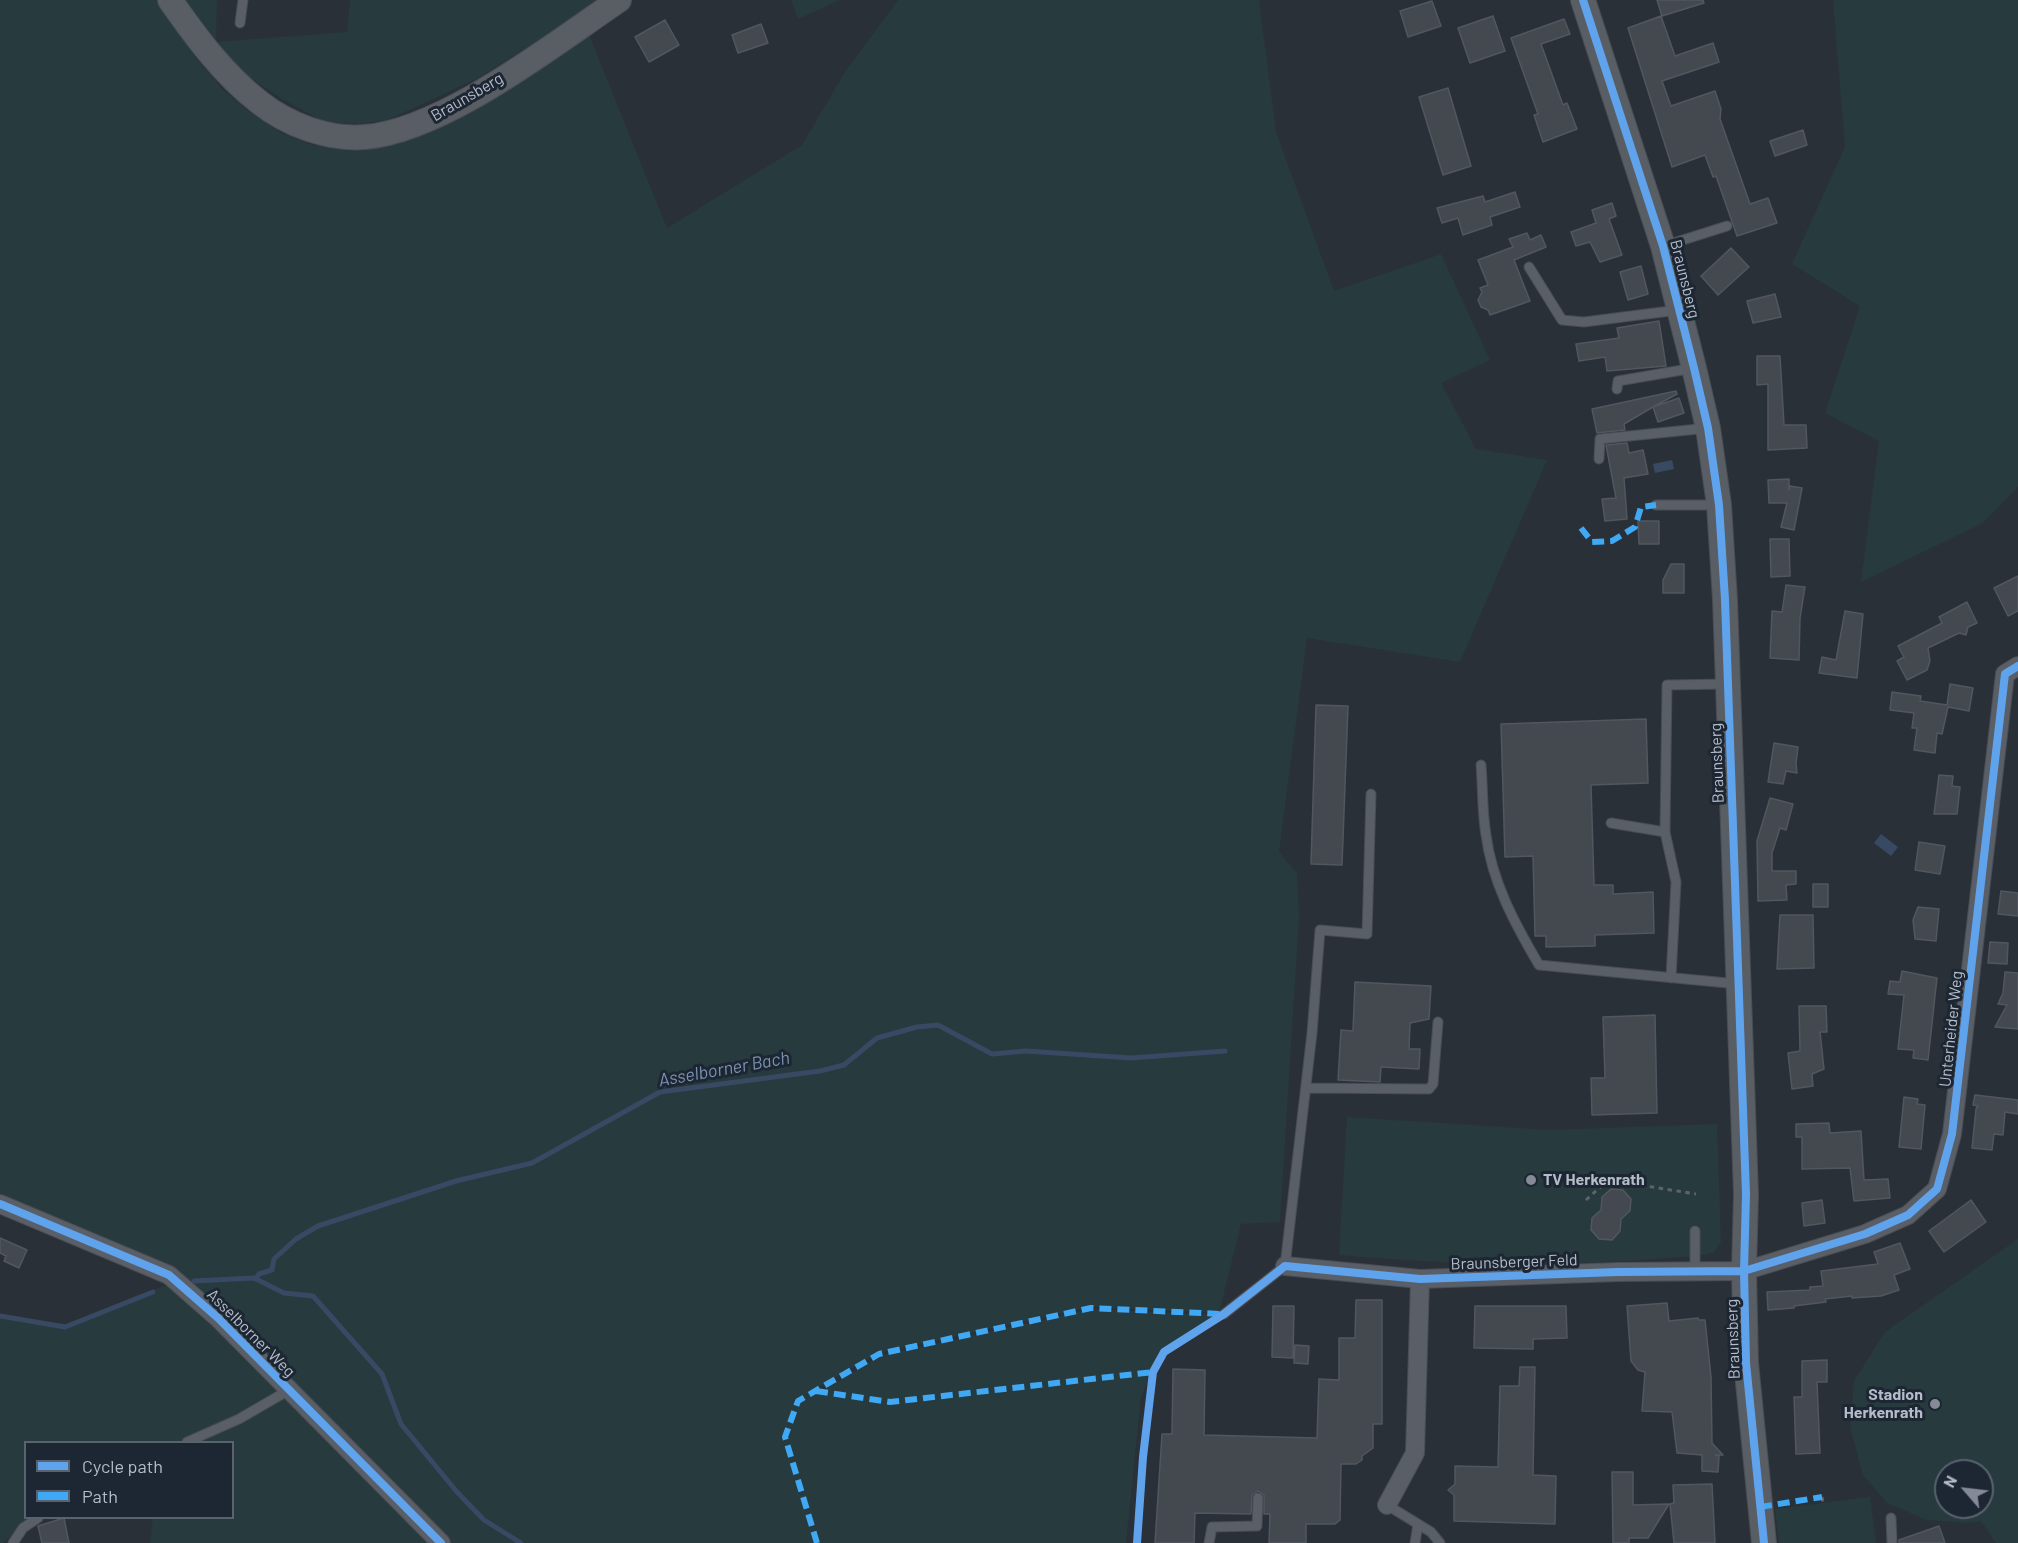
<!DOCTYPE html>
<html>
<head>
<meta charset="utf-8">
<style>
  body { margin:0 }
  #map { position:relative; width:2018px; height:1543px; overflow:hidden; background:#2a3038; font-family:Barlow,sans-serif }
  canvas { display:block }
  .legend { position:absolute; left:24px; top:1441px; width:210px; height:78px; box-sizing:border-box; background:#1d2633; border:2px solid #59626f; margin:0; padding:8px 10px; list-style:none; font-size:18px; color:#b4bcc9 }
  .legend li { display:flex; align-items:center; gap:12px; height:30px }
  .legend b { width:30px; border:2px solid #59626f }
  .north { position:absolute; left:1934px; top:1459px; width:60px; height:60px; box-sizing:border-box; background:#1d2633; border:2px solid #59626f; border-radius:50%; rotate:298deg; font-size:16px; font-weight:700; line-height:24px; text-align:center; color:#b4bcc9 }
  .north::after { content:''; display:block; margin:auto; width:21px; height:27px; background:#848b96; clip-path:polygon(50% 0,100% 100%,50% 72%,0 100%) }
</style>
</head>
<body>
<div id="map">
<canvas width="2018" height="1543"></canvas>
<ul class="legend">
<li><b style="height:8px;background:#60a3ed"></b>Cycle path</li>
<li><b style="height:8px;background:#3fa9f5"></b>Path</li>
</ul>
<div class="north">N</div>
</div>
<script>
const context = document.querySelector('canvas').getContext('2d');
context.lineJoin = 'round';
function fillPath(path, color) {
  context.fillStyle = color;
  context.fill(path, 'evenodd');
}
function trace(path, color, width, dash) {
  context.strokeStyle = color;
  context.lineWidth = width;
  context.lineCap = dash ? 'butt' : 'round';
  context.setLineDash(dash || []);
  context.stroke(path);
}
function drawText(font, color, halo, rows, align = 'center') {
  context.font = font + ' Barlow,sans-serif';
  context.lineWidth = 6;
  context.setLineDash([]);
  context.textBaseline = 'middle';
  context.strokeStyle = halo;
  context.fillStyle = color;
  for (const [text, x, y, turn = 0] of rows) {
    context.save();
    context.translate(x, y);
    context.rotate((+turn || 0) * Math.PI / 180);
    context.textAlign = isNaN(turn) ? turn : align;
    if (halo) context.strokeText(text, 0, 0);
    context.fillText(text, 0, 0);
    context.restore();
  }
}
const green = new Path2D(`
  M0 0H157L197 59 222 89 247 110 283 134 315 146 397 144 457 117 587 30 667 228 802 145 845 72 898 0H1259L1276 132 1334 291 1441 254 1490 360 1441 383 1476 449 1547 460 1460 662 1307 638 1279 852 1297 873 1299 917 1280 1222 1241 1224 1219 1313 1090 1307 879 1353 819 1387V1393L880 1356 1092 1309 1219 1315 1161 1353 1141 1397 1126 1543H446L195 1289 0 1198Z
  M185 0H217L216 42 347 32 350 0H603L476 79 388 120 360 124 324 122 282 99 239 70Z
  M791 0H840L798 19Z
  M1833 0H2018V487L1983 523 1861 582 1879 441 1825 413 1860 306 1792 264 1845 147Z
  M1347 1117 1549 1130 1717 1124 1721 1242 1714 1252 1704 1255C1581 1267 1462 1266 1339 1255Z
  M2018 1239V1543H1996L1981 1521 1969 1523 1927 1520 1887 1503 1863 1475 1850 1427 1854 1381 1885 1332ZM1946 1471H1982V1507H1946Z
  M172 1283 284 1391 238 1416 180 1442H26V1518H31L3 1543H0V1317L66 1324Z
  M288 1394 435 1543H150L153 1518H232V1442H194Z
  M1870 1497 1876 1543H1779L1775 1509Z`);
const water = new Path2D(`
  M1672 460 1674 469 1655 473 1653 464Z
  M1881 834 1898 847 1891 856 1874 843Z`);
const stream = new Path2D(`
  M256 1278 259 1274 272 1270 274 1259 296 1239 318 1226 456 1181 532 1163 660 1092 820 1071 844 1065 877 1038 917 1027 938 1025 992 1054 1026 1051 1131 1058 1225 1051
  M194 1281 254 1278 284 1293 313 1296 382 1374 401 1424 457 1492 484 1520 521 1543
  M0 1316 65 1327 153 1292`);
const building = new Path2D(`
  M1657 0H1703L1704 3 1662 16Z
  M1432 1 1441 26 1408 37 1400 11Z
  M1493 16 1505 51 1470 63 1458 28Z
  M1661 16 1675 56 1713 43 1719 62 1662 81 1671 106 1715 91 1721 109 1720 119 1750 204 1768 198 1777 223 1737 236 1716 176 1713 177 1705 155 1672 167 1628 28Z
  M1564 19 1570 34 1541 44 1563 105 1567 103 1577 129 1543 142 1534 115 1538 114 1511 38Z
  M665 20 679 45 649 62 635 37Z
  M761 24 768 43 738 53 732 35Z
  M1448 88 1471 166 1443 175 1419 97Z
  M1803 130 1807 145 1775 156 1770 141Z
  M1515 192 1520 207 1490 217 1492 225 1463 235 1458 218 1442 223 1437 208 1483 196 1485 202Z
  M1612 203 1616 216 1609 219 1622 255 1600 262 1590 242 1576 246 1571 232 1596 223 1592 210Z
  M1527 233 1530 240 1541 235 1546 247 1514 260 1530 301 1490 315 1488 310 1481 307 1478 300 1482 292 1480 288 1488 285 1478 260 1513 247 1509 239Z
  M1731 248 1749 267 1718 295 1701 276Z
  M1641 266 1648 294 1628 300 1620 272Z
  M1775 294 1781 317 1753 323 1747 301Z
  M1659 321 1666 366 1607 371 1605 357 1579 361 1576 344 1619 338 1617 328Z
  M1757 356H1780L1784 425H1806L1807 448 1768 450V384L1757 385Z
  M1676 391 1677 394 1653 407 1679 398 1684 413 1658 422 1653 407 1624 424 1625 430 1597 433 1592 409Z
  M1627 443 1629 453 1643 450 1648 474 1624 478 1627 519 1605 521 1602 499 1616 498 1606 445Z
  M1789 479V490L1790 486 1802 488 1794 530 1781 527 1787 503H1769L1768 480Z
  M1638 521H1659V544H1639Z
  M1770 539H1789L1790 576 1771 577Z
  M1671 564H1684V593H1663V580Z
  M2018 576V611L2008 616 1994 588Z
  M1786 585 1805 587 1800 618 1799 660 1770 658 1772 611 1782 612Z
  M1967 602 1977 623 1968 627 1966 635 1959 633 1928 648 1930 661 1927 670 1907 680 1897 661 1904 657 1898 646 1942 623 1939 617Z
  M1845 611 1863 614 1857 678 1819 673 1822 657 1836 660Z
  M1950 684 1973 688 1969 711 1948 707 1942 734 1937 733 1935 753 1914 750 1917 728H1912L1914 713 1890 710 1892 692 1921 696 1920 701 1947 705Z
  M1316 705 1348 706 1342 865 1311 864Z
  M1646 719 1648 783 1591 785 1594 885H1613V894L1653 892 1654 933 1595 935V946L1546 947V936H1535L1533 856 1505 857 1501 724Z
  M1774 743 1798 747 1796 763 1797 773 1786 771 1783 784 1768 782Z
  M1939 775 1953 776 1952 786 1960 787 1957 814H1934Z
  M1770 798 1793 804 1786 830 1780 828 1772 853V871H1796V884L1786 885 1787 900 1758 901 1757 841Z
  M1919 842 1945 846 1940 874 1915 870Z
  M1813 884H1828V907H1813Z
  M2001 891 2018 893V916L1998 914Z
  M1918 907 1939 909 1936 941 1915 939 1913 920Z
  M1780 915H1813L1814 968 1777 969Z
  M1990 942 2008 943 2007 964 1988 963Z
  M1902 971 1937 978 1928 1060 1913 1058 1914 1050 1898 1049 1904 995 1888 994 1890 981 1900 982Z
  M2005 972 2018 973V1029L1995 1027 2007 1005 1998 1004 2003 993Z
  M1355 982 1431 986 1429 1019 1410 1023 1409 1049H1420L1419 1069 1381 1067 1380 1082 1338 1080 1341 1030 1353 1031Z
  M1799 1006H1826L1827 1032H1820L1824 1069 1812 1074 1813 1086 1792 1089 1788 1053 1800 1051Z
  M1655 1015 1657 1113 1592 1115 1591 1078H1605L1603 1017Z
  M1975 1095 2018 1100V1114L2005 1112 2003 1135 1994 1134 1992 1150 1972 1148 1976 1109 1978 1106 1973 1105Z
  M1904 1097 1918 1099 1917 1104 1925 1105 1921 1149 1899 1147Z
  M1829 1123 1830 1133 1861 1131 1864 1180 1888 1179 1890 1198 1854 1201 1850 1168 1802 1169V1137H1796V1124Z
  M1611 1189 1623 1190 1631 1199 1630 1211 1621 1219 1620 1231 1612 1240 1599 1239 1591 1230 1592 1218 1601 1210 1602 1197Z
  M1822 1200 1825 1223 1804 1226 1802 1203Z
  M1971 1200 1986 1222 1944 1252 1929 1231Z
  M0 1238 27 1250 19 1268 4 1261 6 1256 0 1253Z
  M1900 1243 1910 1269 1894 1275 1899 1290 1881 1296 1852 1298V1296L1825 1299 1826 1302 1794 1306V1308L1768 1310 1767 1292 1810 1290V1287L1823 1286 1821 1271 1878 1264 1874 1252Z
  M1356 1300H1382V1424H1373V1448L1362 1456V1460L1356 1464H1341L1340 1520 1335 1524H1306V1543H1269L1270 1514H1264V1495L1258 1491 1252 1495 1251 1514 1195 1513 1194 1543H1155L1162 1434H1172L1173 1369 1205 1370 1204 1435 1317 1438 1319 1379 1339 1380V1338H1355Z
  M1667 1303 1669 1321 1698 1318 1699 1320H1705L1711 1377 1712 1443 1723 1455H1715L1719 1456 1718 1472 1702 1471V1455L1677 1453 1672 1412 1642 1411 1645 1372 1638 1370 1631 1361 1627 1306Z
  M1273 1306H1294L1293 1358 1272 1357Z
  M1475 1306H1566L1567 1338 1533 1339V1349L1474 1348Z
  M1295 1345 1309 1346 1308 1364 1294 1363Z
  M1827 1360V1382H1817L1820 1453 1796 1454 1794 1397H1802V1361Z
  M1520 1367H1535L1533 1475 1556 1476 1555 1524 1454 1521V1495L1448 1490 1455 1484V1466L1498 1467 1500 1386H1519Z
  M1612 1472H1633V1505L1669 1504 1648 1538H1629V1543H1613Z
  M1712 1484 1715 1543H1674L1670 1504 1674 1503 1673 1485Z
  M64 1518 69 1543H42L38 1526Z
  M1939 1526 1945 1543H1899V1540Z`);
const path = new Path2D(`
  M1586 1200 1608 1180 1696 1194
  M1822 1497 1823 1503`);
const service = new Path2D(`
  M240 23 243 0
  M1664 246 1727 226
  M1529 267 1562 320 1584 322 1678 310
  M1617 389 1618 381 1694 368
  M1599 459 1600 439 1708 428
  M1656 505H1719
  M1481 765C1483 788 1482 812 1486 835 1492 882 1515 924 1539 965L1738 984
  M1611 823 1665 832 1676 882 1671 978
  M1665 832 1667 685 1726 684
  M1306 1088 1429 1089 1433 1084 1438 1022
  M1695 1231V1271
  M1224 1314 1285 1266 1312 1033 1320 930 1367 934 1371 794
  M187 1442 239 1419 289 1390
  M1387 1505 1431 1532 1440 1543
  M1891 1518 1892 1543
  M13 1543 23 1528 38 1518
  M1209 1543 1212 1527 1257 1526 1258 1498
  M1415 1543 1418 1524`);
const minor = new Path2D(`
  M0 1204 169 1275 218 1318 441 1543
  M1285 1266 1420 1279 1618 1272 1744 1271 1865 1234 1908 1215 1937 1189 1952 1134 2005 674 2018 666
  M1387 1505 1415 1453 1420 1279`);
const secondary = new Path2D(`
  M170 0C196 37 223 74 259 102 288 125 328 140 365 137 443 131 554 44 619 0
  M1583 0 1663 246 1694 368 1708 428 1719 505 1725 600 1746 1194 1744 1271 1746 1363 1764 1543`);
const quiet = new Path2D(`
  M1581 528 1592 542 1612 541 1635 527 1641 507 1656 505
  M816 1391 890 1402 1153 1372
  M1760 1507 1822 1497
  M817 1543 785 1437 798 1401 879 1354 1091 1308 1221 1314`);
const cycleway = new Path2D(`
  M1583 0 1663 246 1694 368 1708 428 1719 505 1725 600 1746 1194 1744 1271 1746 1363 1764 1543
  M0 1204 169 1275 218 1318 441 1543
  M1137 1543 1143 1457 1153 1372 1164 1352 1224 1314 1285 1266 1420 1279 1618 1272 1744 1271 1865 1234 1908 1215 1937 1189 1952 1134 2005 674 2018 666`);
const markers = [
  [1531,1180,6,"#848b96"],
  [1935,1404,6,"#848b96"]
];
const streetNames = [
  ["Braunsberg",467,97,-30],
  ["Braunsberg",1685,279,76],
  ["Braunsberg",1717,763,-92],
  ["Unterheider Weg",1951,1029,-84],
  ["Braunsberger Feld",1514,1262,-2],
  ["Asselborner Weg",251,1333,45],
  ["Braunsberg",1733,1339,-92]
];
const poiNames = [
  ["TV Herkenrath",1543,1180],
  ["Stadion",1923,1395,"right"],
  ["Herkenrath",1923,1413,"right"]
];
const waterNames = [
  ["Asselborner Bach",724,1069,-10]
];
fillPath(green, '#273a3e');
fillPath(water, '#384963');
trace(stream, '#384963', 5);
fillPath(building, '#444950');
trace(building, '#52575f', 1.5);
trace(service, '#484c53', 11);
trace(minor, '#484c53', 20);
trace(secondary, '#484c53', 26);
trace(path, '#5d636a', 3, [4.5, 4.5]);
trace(service, '#5a5e66', 9);
trace(minor, '#5a5e66', 18);
trace(secondary, '#595d64', 24);
trace(quiet, '#3fa9f5', 6, [12, 6]);
trace(cycleway, '#60a3ed', 8);
for (const [x, y, r, color] of markers) {
  const dot = new Path2D();
  dot.arc(x, y, r, 0, 2 * Math.PI);
  context.fillStyle = color;
  context.fill(dot);
  trace(dot, '#1d2633', 2);
}
drawText('16px', '#b4bcc9', '#1d2633', streetNames);
drawText('bold 16px', '#b4bcc9', '#1d2633', poiNames, 'left');
drawText('italic 18px', '#7c92b1', '#1d2633', waterNames);
</script>
</body>
</html>
